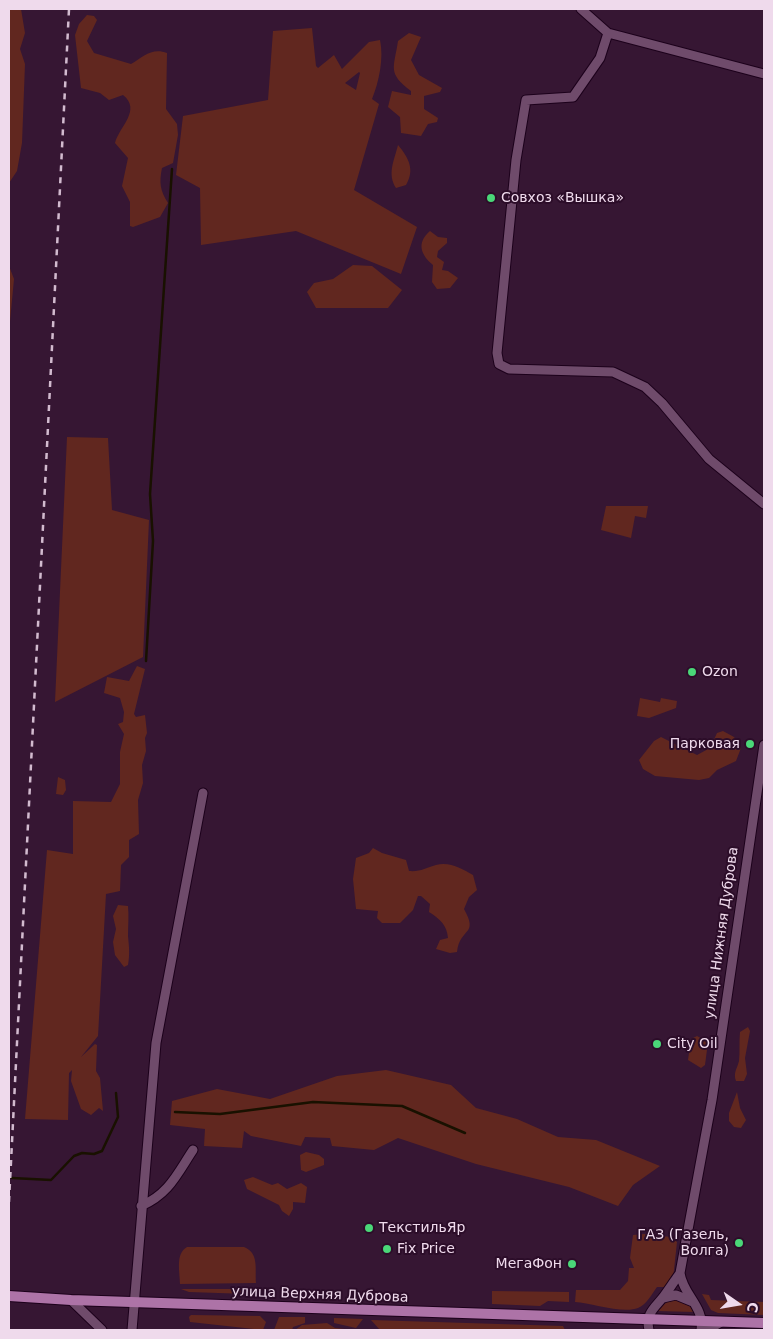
<!DOCTYPE html>
<html>
<head>
<meta charset="utf-8">
<style>
  body { margin:0 }
  #map { position:relative; width:773px; height:1339px; overflow:hidden; background:#361633; font-family:"DejaVu Sans",sans-serif }
  canvas { display:block }
  .frame { position:absolute; inset:0; border:10px solid #efdaec; pointer-events:none }
  .north { position:absolute; left:713px; top:1279px; width:50px; height:50px; -webkit-text-stroke:4px #2c0d29; paint-order:stroke; rotate:103deg; font-size:14px; font-weight:700; line-height:20px; text-align:center; color:#efdaec }
  .north::after { content:''; display:block; margin:auto; width:18px; height:22px; background:#efdaec; clip-path:polygon(50% 0,100% 100%,50% 72%,0 100%) }
</style>
</head>
<body>
<div id="map">
<canvas width="773" height="1339"></canvas>
<div class="frame"></div>
<div class="north">С</div>
</div>
<script>
const context = document.querySelector('canvas').getContext('2d');
context.lineJoin = 'round';
function fillPath(path, color) {
  context.fillStyle = color;
  context.fill(path, 'evenodd');
}
function trace(path, color, width, dash) {
  context.strokeStyle = color;
  context.lineWidth = width;
  context.lineCap = dash ? 'butt' : 'round';
  context.setLineDash(dash || []);
  context.stroke(path);
}
function drawText(font, color, halo, rows, align = 'center') {
  context.font = font + ' "DejaVu Sans",sans-serif';
  context.lineWidth = 4;
  context.setLineDash([]);
  context.textBaseline = 'middle';
  context.strokeStyle = halo;
  context.fillStyle = color;
  for (const [text, x, y, turn = 0] of rows) {
    context.save();
    context.translate(x, y);
    context.rotate((+turn || 0) * Math.PI / 180);
    context.textAlign = isNaN(turn) ? turn : align;
    if (halo) context.strokeText(text, 0, 0);
    context.fillText(text, 0, 0);
    context.restore();
  }
}
const green = new Path2D(`
  M9 9H21L25 33 20 49 25 64 22 143 17 171 9 183Z
  M87 15 94 16 97 20 87 41 94 53 131 64C143 57 152 47 167 53L166 109 177 124 178 135 173 163 162 168C159 183 160 190 168 203L160 217 133 227 130 226V202L122 186 128 158 115 143C119 127 142 110 123 95L109 100 100 93 81 88 75 35 79 24Z
  M312 28 316 66 318 68 334 55 342 69 369 42 380 40C384 58 379 82 372 99L379 104 354 190 417 227 401 274 296 231 201 245 200 188 176 175 183 116 268 100 273 31ZM359 72 360 73 356 90 345 83Z
  M409 33 421 37 411 60 419 75 442 88 440 92 424 96V109L438 118 437 122 428 124 421 136 401 133 400 117 388 107 392 91 411 95V91C387 73 394 68 398 41Z
  M398 145C409 158 415 170 406 185L396 188C387 174 394 161 398 145Z
  M430 231 438 237 447 238V243L438 251 437 257 444 262 442 270 448 271 458 278 450 288 437 289 432 282 433 265C421 255 416 243 430 231Z
  M353 265 372 266 402 290 388 308H316L307 292 314 283 333 279Z
  M9 266 14 279 9 332Z
  M67 437 108 438 112 510 149 520 143 657 55 702Z
  M606 506H648L646 518 635 516 631 538 601 530Z
  M137 666 145 669 134 714 136 717 145 715 147 733 145 738 146 751 142 765 143 783 138 800 139 834 129 840V857L121 865 120 891 106 894 98 1036 81 1057 95 1044 97 1045 96 1071 100 1078 103 1111 99 1108 91 1115 81 1109 71 1081 72 1070 69 1073 68 1120 25 1119 47 850 73 854V801L111 802 120 784V752L124 734 118 724 123 722 124 712 120 698 104 693 107 677 129 681Z
  M640 698 660 702 661 698 677 701 676 708 649 718 637 716Z
  M723 731 734 737 741 748 736 761 717 770 709 778 699 780 655 776 643 769 639 760 654 741 661 737 697 755 710 748 717 733Z
  M58 777 65 780 66 790 63 795 56 794Z
  M373 848 382 853 406 860 409 871C420 872 426 868 436 865 449 861 463 869 473 875L477 890 469 897 464 909C479 936 460 927 457 952L450 953 436 949 440 940 448 938C447 925 440 919 429 912L430 904 421 896H418L413 910 400 923H382L377 918 378 911 356 909 353 879 356 858 369 853Z
  M118 905 128 906C129 916 128 926 128 936 129 946 130 954 128 965L124 967 115 955 113 942 116 929 113 916Z
  M748 1027 750 1031 745 1058 747 1074 744 1081H736C733 1073 737 1069 739 1061 740 1052 739 1042 740 1032Z
  M697 1036 708 1042 705 1065 701 1068 688 1060 691 1039Z
  M386 1070 451 1085 476 1108 517 1119 558 1137 596 1140 660 1166 633 1185 618 1206 569 1187 476 1164 398 1138 374 1150 332 1146 330 1138 305 1137 301 1146 251 1136 244 1131 242 1148 204 1146 205 1129 170 1125 172 1101 217 1089 270 1099 337 1076Z
  M737 1092 740 1108 746 1120 741 1128 734 1127 729 1121V1113Z
  M306 1152 319 1155 324 1159V1165L306 1172 301 1170 300 1155Z
  M253 1177 272 1185 278 1183 287 1189 301 1183 307 1187 305 1203 293 1202V1209L289 1216 282 1211 279 1205 247 1189 244 1180Z
  M644 1234 671 1237 677 1242 673 1279 666 1287H657C652 1294 646 1305 638 1308 623 1314 591 1303 575 1302L576 1290H620L628 1281 629 1268H634L630 1258 633 1235Z
  M187 1247H244C259 1253 255 1268 256 1283L180 1284C180 1272 175 1254 187 1247Z
  M181 1289H255L248 1294 189 1292Z
  M492 1291 569 1292V1302L548 1301 540 1306 492 1304Z
  M702 1294 709 1295 711 1300 764 1302V1315L718 1313 711 1310Z
  M676 1300 690 1306 694 1312 657 1311 668 1301Z
  M191 1315 260 1316 266 1322 263 1330 190 1322 189 1317Z
  M279 1317H305V1323L293 1327 292 1330H274Z
  M334 1318 363 1319 356 1328 334 1323Z
  M371 1320 563 1326 565 1330H380Z
  M327 1323 335 1328 355 1330H295L302 1325Z`);
const stream = new Path2D(`
  M146 661 153 541 150 494 172 169
  M175 1112 220 1114 313 1102 402 1106 465 1133
  M12 1178 51 1180 74 1156 82 1153 94 1154 102 1151 118 1117 116 1093`);
const minor = new Path2D(`
  M581 9 608 33 764 74
  M608 33 600 58 573 97 526 100 516 160 497 353 499 364 509 369 613 372 645 387 662 403 709 459 764 504
  M141 1206C169 1194 177 1174 193 1150
  M663 1298 676 1295 693 1302
  M71 1300 102 1330
  M132 1330 156 1043 203 793
  M649 1330C645 1313 655 1308 664 1296 670 1288 675 1280 680 1273
  M701 1330C705 1307 683 1295 680 1273L712 1100 764 745
  M707 1330 721 1322`);
const major = new Path2D(`
  M9 1296 71 1300 764 1323`);
const rail = new Path2D(`
  M9 1202 69 9`);
const markers = [
  [491,198,5,"#4ad778"],
  [692,672,5,"#4ad778"],
  [750,744,5,"#4ad778"],
  [657,1044,5,"#4ad778"],
  [369,1228,5,"#4ad778"],
  [739,1243,5,"#4ad778"],
  [387,1249,5,"#4ad778"],
  [572,1264,5,"#4ad778"]
];
const poiNames = [
  ["Совхоз «Вышка»",501,198],
  ["Ozon",702,672],
  ["Парковая",740,744,"right"],
  ["City Oil",667,1044],
  ["ТекстильЯр",379,1228],
  ["ГАЗ (Газель,",729,1235,"right"],
  ["Волга)",729,1251,"right"],
  ["Fix Price",397,1249],
  ["МегаФон",562,1264,"right"]
];
const streetNames = [
  ["улица Нижняя Дуброва",722,933,-82],
  ["улица Верхняя Дуброва",320,1295,2]
];
fillPath(green, '#61271f');
trace(stream, '#191100', 2.5);
trace(minor, '#1c011b', 11);
trace(major, '#1c011b', 12);
trace(minor, '#6f4b6b', 9);
trace(major, '#ad73a7', 10);
trace(rail, '#d2bbcf', 2.5, [6, 6]);
for (const [x, y, r, color] of markers) {
  const dot = new Path2D();
  dot.arc(x, y, r, 0, 2 * Math.PI);
  context.fillStyle = color;
  context.fill(dot);
  trace(dot, '#2c0d29', 2);
}
drawText('14px', '#efdaec', '#2c0d29', poiNames, 'left');
drawText('14px', '#efdaec', '#2c0d29', streetNames);
</script>
</body>
</html>
